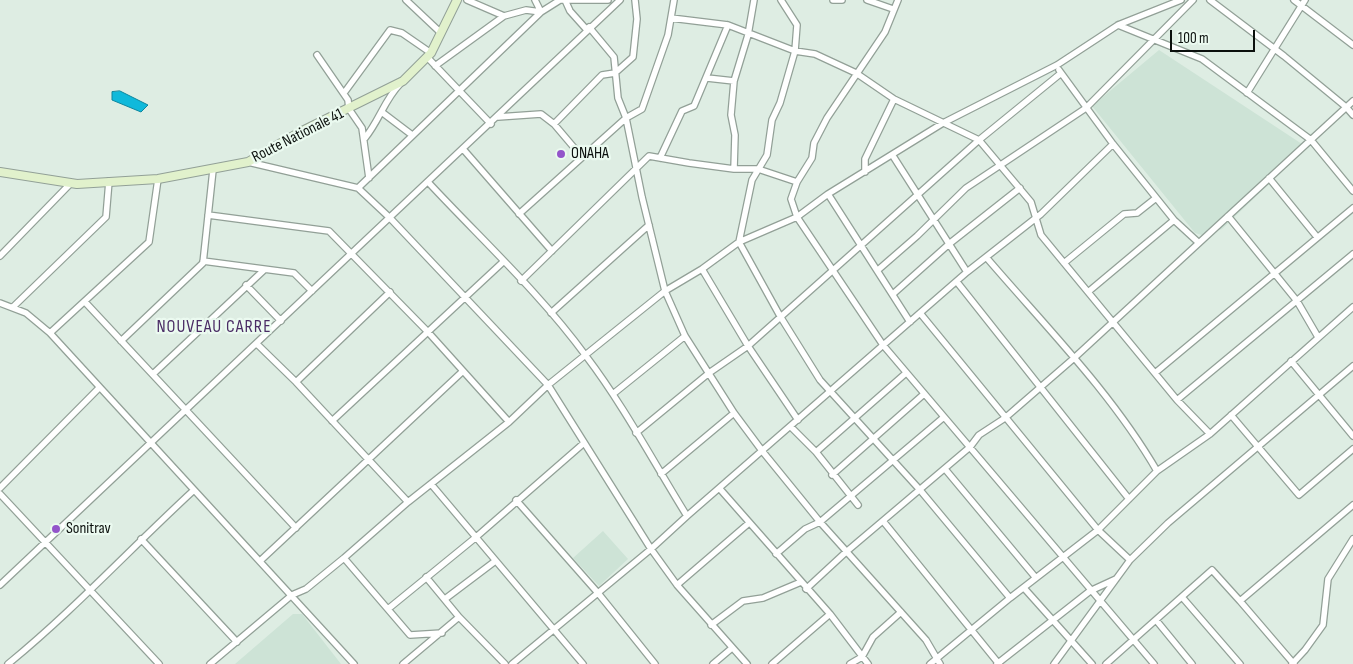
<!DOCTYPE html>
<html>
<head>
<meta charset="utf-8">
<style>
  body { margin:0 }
  #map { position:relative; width:1353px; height:664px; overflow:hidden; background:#deede3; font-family:"Sofia Sans Condensed",sans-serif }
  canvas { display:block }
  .scale { position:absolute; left:1170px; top:30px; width:85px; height:22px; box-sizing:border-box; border:2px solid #0b100d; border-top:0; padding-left:6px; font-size:15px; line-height:18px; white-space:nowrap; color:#0b100d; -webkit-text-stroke:4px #ebfaf0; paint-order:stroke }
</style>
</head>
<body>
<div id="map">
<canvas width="1353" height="664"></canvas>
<div class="scale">100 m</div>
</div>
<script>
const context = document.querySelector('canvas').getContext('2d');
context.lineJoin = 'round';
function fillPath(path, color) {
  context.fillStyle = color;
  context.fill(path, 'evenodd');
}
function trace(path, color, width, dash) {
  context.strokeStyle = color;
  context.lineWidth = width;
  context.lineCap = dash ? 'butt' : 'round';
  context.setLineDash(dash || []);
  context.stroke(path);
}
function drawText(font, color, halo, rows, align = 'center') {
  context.font = font + ' "Sofia Sans Condensed",sans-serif';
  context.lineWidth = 4.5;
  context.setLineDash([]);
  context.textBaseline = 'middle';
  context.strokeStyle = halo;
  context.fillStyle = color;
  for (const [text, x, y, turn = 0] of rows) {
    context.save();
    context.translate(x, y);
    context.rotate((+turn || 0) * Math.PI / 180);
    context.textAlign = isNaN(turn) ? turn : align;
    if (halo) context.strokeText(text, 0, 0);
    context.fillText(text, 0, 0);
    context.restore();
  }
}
const built = new Path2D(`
  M1159 50 1302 144 1269 184 1222 229 1205 236 1195 233 1092 106Z
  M603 531 628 559 599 586 573 558Z
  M293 614H302L341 664H235Z`);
const water = new Path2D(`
  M120 91 148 105 141 112 112 100V92Z`);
const street = new Path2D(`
  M406 0 441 33
  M467 0 504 16
  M535 0 541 12
  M561 0H608
  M565 0 570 11 587 30
  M781 0 797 25 795 51 780 103 772 120 767 155 752 180 739 242 780 316 820 380 920 490 1010 598
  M833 0H842
  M867 0 893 9
  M898 0 885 32 827 118 814 143 812 158 797 182 791 199 797 217 883 345 1154 664
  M1210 0 1284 56 1346 107 1353 115
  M1294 0 1353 45
  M671 18 728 25 795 51 815 54 856 73 894 99 979 140 1031 202 1041 235 1177 400 1210 434
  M1118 25 1202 59 1311 140 1353 191
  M589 27 614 57 618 98 626 118 642 197 665 291 685 336 734 413 763 452 820 522 926 640 940 664
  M317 55 348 100 349 109 362 128 369 178
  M427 57 491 124
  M435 66 504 16 526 10 541 12
  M1059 70 1113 144 1174 220 1199 243
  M707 78 734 81
  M344 93 390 30 402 33 431 53
  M1247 93 1305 0
  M383 113 412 135
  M498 117 541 114 554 124 582 157
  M554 124 602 75 615 73 633 57 637 19 635 0
  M365 138C379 121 385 99 400 84
  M463 149 552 251
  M893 156 967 272
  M660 158 682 111 694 106 728 25
  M248 162 358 188 390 218 548 385 651 549 677 585 747 664
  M734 169 735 135 731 115 734 81 748 35 754 0
  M865 172V159L894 99
  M1269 178 1317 237
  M428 182C481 239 540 293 586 356 624 406 654 463 687 516
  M358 188 541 12 560 0
  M828 194 910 322
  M519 214 626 118 642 109 668 35 674 0
  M208 215 329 231 428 332 509 422
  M1228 216 1297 301 1318 337
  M0 256 71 183
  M986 257C1045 326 1111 392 1157 471
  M203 261 294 273 312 291
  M1064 263 1124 214 1137 213 1156 198
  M702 269 748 346 798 420
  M878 270 917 236 966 188 1086 108 1193 0
  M521 281 649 156 689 163 734 169H758L797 182
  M957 282 1129 499
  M246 285 281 321
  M1088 292 1174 220
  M893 294 949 244 1020 188
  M85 302 296 528
  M0 303 26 313 50 333 354 664
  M13 307 106 217 109 181
  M551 313 649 225
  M920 313 1098 530 1130 560
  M50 333 149 242 158 179
  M121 341 203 263 213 170
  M257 344 296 382 408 502
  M1291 361 1353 436
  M1155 373 1353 208
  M153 374 264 270
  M296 382 390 292
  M613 394 685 336
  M1177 400 1353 254
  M1231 415 1299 495 1353 449
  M332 421 503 262
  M791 427 816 452 858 505
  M636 433 709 373 748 346 979 140 1060 74
  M816 452 906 373
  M945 469 1036 578
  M661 474 734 413
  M832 475 924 394
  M431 484 583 664
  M0 488 99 388
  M720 489 830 614 868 664
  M0 494 159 664
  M516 500 598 593 655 664
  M883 521 999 664
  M141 539 237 642
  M776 554 805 529 820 522 944 417
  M344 558 410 635 442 633
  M260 561 463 371
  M426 577 459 617 505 664
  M0 585 620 0
  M677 585 749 523
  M1024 588 1092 664
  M806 589 846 552 970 447 979 435 1005 418 1073 359 1353 101
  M1182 597 1240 664
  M445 599 494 562
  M1240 601 1294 664
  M388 609 475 538 584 443
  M1156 620 1192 664
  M711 625 743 601 763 598 801 582
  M8 664C74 610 131 548 194 490
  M210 664 292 595 306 589 344 558 408 502 509 422 548 385 665 291 702 269 739 242 797 217 828 194 943 123 1057 65 1118 25 1181 0
  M403 664 459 617
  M512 664 651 549 687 516 967 272 1041 214 1113 144
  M713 664 732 648
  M772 664 830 614
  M850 664 862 657 873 637 901 612
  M930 664 1010 598 1098 530 1157 471 1210 434 1353 307
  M997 664 1090 591 1116 579
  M1054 664 1130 560 1168 523 1353 366
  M1106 664 1212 570 1240 601 1353 505
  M1292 664 1305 650 1323 625 1328 579 1353 539`);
const secondary = new Path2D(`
  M0 172 77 184 158 179 248 162 300 132 403 81 431 53 457 0`);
const markers = [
  [561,154,5,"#9354ca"],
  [56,529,5,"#9354ca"]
];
const streetNames = [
  ["Route Nationale 41",298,136,-27]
];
const poiNames = [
  ["ONAHA",571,154],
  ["Sonitrav",66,529]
];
const neighbourhoodNames = [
  ["NOUVEAU CARRE",214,327]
];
fillPath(built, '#cde3d6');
fillPath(water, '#10b9db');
trace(water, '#0e869d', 1);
trace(street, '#92a097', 8);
trace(secondary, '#92a097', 10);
trace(street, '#fff', 5.5);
trace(secondary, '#e1f1cc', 8);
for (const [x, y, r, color] of markers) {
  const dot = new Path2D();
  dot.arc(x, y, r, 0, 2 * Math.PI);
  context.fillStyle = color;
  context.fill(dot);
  trace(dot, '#ebfaf0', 2);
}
drawText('16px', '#0b100d', '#ebfaf0', streetNames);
drawText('16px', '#0b100d', '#ebfaf0', poiNames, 'left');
context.letterSpacing = '1px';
drawText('18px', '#4a2c65', '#ebfaf0', neighbourhoodNames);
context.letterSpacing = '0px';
</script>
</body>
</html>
